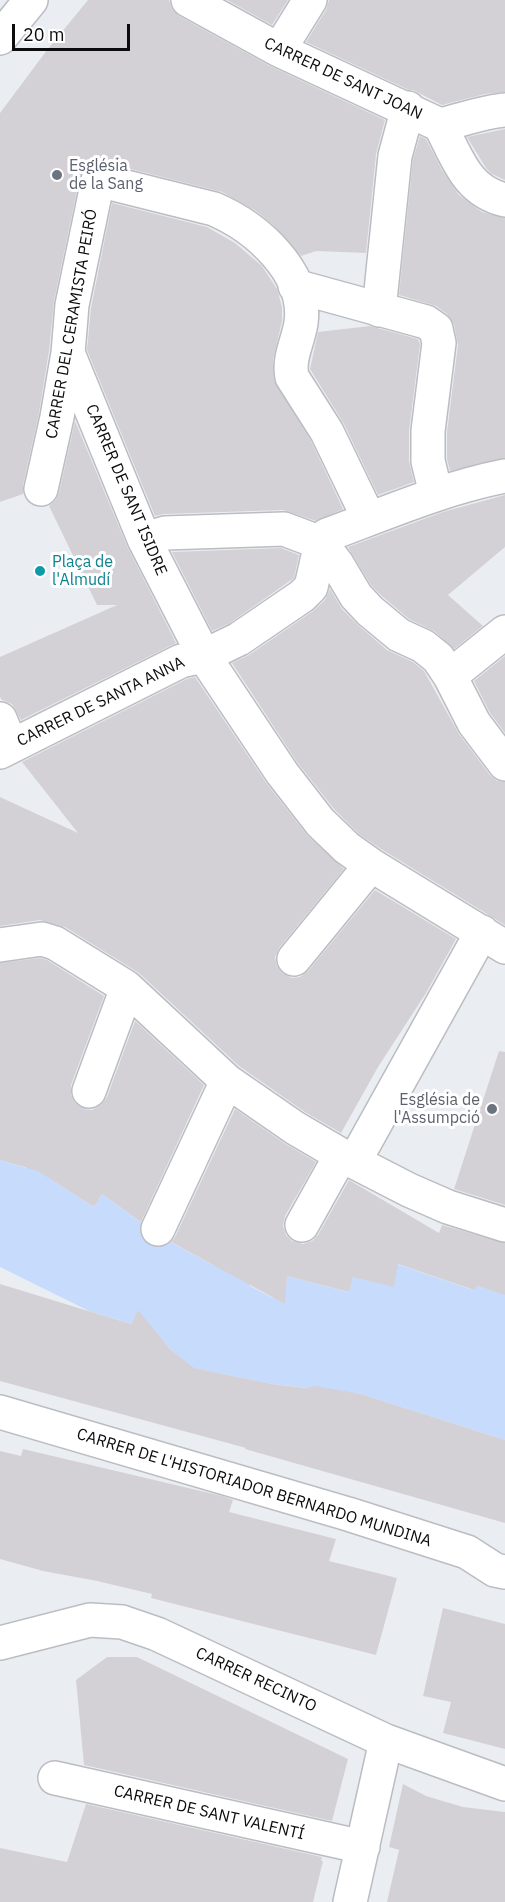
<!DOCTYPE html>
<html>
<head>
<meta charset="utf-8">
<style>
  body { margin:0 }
  #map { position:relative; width:505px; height:1902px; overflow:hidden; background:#eaeef3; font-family:"IBM Plex Sans",sans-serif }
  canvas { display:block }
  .scale { position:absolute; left:12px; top:24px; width:118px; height:27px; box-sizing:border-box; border:3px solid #0b0c0e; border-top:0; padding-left:8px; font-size:18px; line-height:21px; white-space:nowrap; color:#0b0c0e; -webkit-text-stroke:4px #fff; paint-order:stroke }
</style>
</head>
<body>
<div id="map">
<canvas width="505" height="1902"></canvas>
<div class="scale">20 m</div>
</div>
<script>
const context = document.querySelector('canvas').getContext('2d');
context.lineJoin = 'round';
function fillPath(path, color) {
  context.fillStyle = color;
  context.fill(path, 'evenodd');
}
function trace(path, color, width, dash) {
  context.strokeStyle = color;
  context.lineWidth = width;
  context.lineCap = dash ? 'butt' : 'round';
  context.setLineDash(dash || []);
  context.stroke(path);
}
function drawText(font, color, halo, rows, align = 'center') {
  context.font = font + ' "IBM Plex Sans",sans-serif';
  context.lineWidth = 6;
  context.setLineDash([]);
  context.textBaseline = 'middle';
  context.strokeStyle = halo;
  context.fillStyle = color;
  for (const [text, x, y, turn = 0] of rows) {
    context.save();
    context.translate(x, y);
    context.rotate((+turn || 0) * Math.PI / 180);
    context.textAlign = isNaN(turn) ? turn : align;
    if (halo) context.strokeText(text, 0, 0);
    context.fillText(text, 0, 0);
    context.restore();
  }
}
const green = new Path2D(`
  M86 1092 93 1095 49 1178 94 1207 102 1194 163 1238 211 1264 252 1281 250 1286 273 1298 285 1297 287 1276 348 1292 353 1277 391 1262 473 1290 478 1286 505 1294V1440L361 1394 272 1384 193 1368 172 1351 138 1311 131 1324 89 1311 0 1267V1160L26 1168 33 1157 45 1163Z`);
const building = new Path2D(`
  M88 0H169L172 9 179 16 270 66 385 120 376 154 366 253 316 251 301 256 273 225 256 211 222 192 103 162H93L85 167 80 176 54 301 49 351 39 413 23 485V494L0 502V113L47 50Z
  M227 0H288L272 25Z
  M329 0H505V92L485 94 442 105 413 90H409L306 42 326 10Z
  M505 129V180L492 174 486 168 467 137Z
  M420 136 426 139 442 170 459 195 482 212 505 218V458L450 471 447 459V432L458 345 454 325 447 314 436 306 399 295 413 159Z
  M112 203 207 227 235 243 262 266 277 289 282 307V321L273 360 274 380 311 441 343 509 316 521 283 510 164 514 155 516 87 350 91 308Z
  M370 326 418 339 420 344 409 431V461L414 482 378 495 344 424 310 369 318 332Z
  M75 421 127 546 176 643 21 720 12 704 2 700 0 697V657L117 605H97L49 506 55 501 59 493Z
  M505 495V547L448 595 483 626 454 649 434 631 409 619 383 597 371 585 348 547 443 512Z
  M281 548 299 555 294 578 230 623 212 631 172 552Z
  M330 589 342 609 358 625 387 650 413 662 424 671 459 734 490 775 497 781 505 782V925L381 849 359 834 334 809 297 762 232 663 249 655 313 611 325 600Z
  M505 656V733L490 713 474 681Z
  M195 677 267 784 307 835 344 869 279 948 275 957 277 966 282 973 292 978 300 977 308 971 375 890 456 939 426 993 378 1067 341 1133 305 1112 239 1066 139 973 65 927 40 920 0 926V797L78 833 22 762 187 679Z
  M40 958 47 960 104 996 71 1085V1095L75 1103 83 1109 92 1110 101 1105 107 1097 135 1021 204 1085 141 1222 102 1194 94 1207 38 1171 0 1160V963Z
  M499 1051 505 1052V1205L454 1189Z
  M235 1109 284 1143 316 1162 285 1216 283 1226 286 1235 292 1241 303 1244 312 1241 318 1235 349 1180 439 1233 442 1225 505 1243V1295L478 1286 474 1290 398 1264 394 1287 353 1277 349 1292 287 1276 285 1304 171 1242 175 1237Z
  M0 1284 131 1324 138 1310 171 1350 194 1368 272 1384 306 1388 315 1386 361 1394 505 1440V1523L245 1449 246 1448 0 1381Z
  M23 1449 222 1496 233 1500 229 1512 336 1539 329 1561 397 1578 376 1655 151 1598 152 1594 97 1581 43 1571 0 1559V1451L21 1456Z
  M443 1608 505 1624V1749L443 1733 451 1702 423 1696Z
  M107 1657H137L348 1759 332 1821 84 1765 76 1680Z
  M403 1784 426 1796 463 1807 505 1812V1902H387L399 1850 389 1847Z
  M86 1804 322 1857 321 1861H323L313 1902H0V1848L67 1862Z`);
const minor = new Path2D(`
  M188 0 279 50 440 125C462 120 483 112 505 110
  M0 38 31 0
  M279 50 310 0
  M440 125C457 157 466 191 505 200
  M295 286 426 322 436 329 439 343 428 431V461L436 494
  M379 310 395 156 408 108
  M68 353 144 539 204 656 282 773 320 822 347 848 371 865 505 947
  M41 489 57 417 68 353 72 305 98 180 214 209C256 227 308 272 301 323 298 342 288 358 292 377L327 432 369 519
  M144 539 165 533 284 529 321 543 337 564 356 596 370 611 399 635 423 646 438 658 450 676 474 723 505 764
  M450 676 505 632
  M0 719 11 745
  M0 752 181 661 204 656 239 639 302 596 311 587 321 543 327 535C386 513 444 488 505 476
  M0 945 42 939 55 943 126 987 227 1081 295 1128 341 1155 409 1190 448 1207 505 1225
  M294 959 371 865
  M89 1091 127 988
  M354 1162 482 932
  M302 1225 341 1155
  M158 1229 227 1081
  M0 1412 348 1514 467 1552 495 1570 505 1572
  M0 1643 90 1620 122 1622 157 1634 386 1741 505 1784
  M55 1778 363 1847
  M350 1902 386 1741`);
const markers = [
  [57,175,6,"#6b7280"],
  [40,571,6,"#0f9aa8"],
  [492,1109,6,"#6b7280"]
];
const streetNames = [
  ["CARRER DE SANT JOAN",343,79,25],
  ["CARRER DEL CERAMISTA PEIRÓ",72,324,-80],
  ["CARRER DE SANT ISIDRE",126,490,67],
  ["CARRER DE SANTA ANNA",101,702,-26],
  ["CARRER DE L'HISTORIADOR BERNARDO MUNDINA",254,1488,17],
  ["CARRER RECINTO",256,1680,25],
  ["CARRER DE SANT VALENTÍ",209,1813,13]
];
const worshipNames = [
  ["Església",69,166],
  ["de la Sang",69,184],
  ["Església de",480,1100,"right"],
  ["l'Assumpció",480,1118,"right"]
];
const cultureNames = [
  ["Plaça de",52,562],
  ["l'Almudí",52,580]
];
fillPath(green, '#c7dbfd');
fillPath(building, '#d4d1d6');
trace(minor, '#babdc2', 36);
trace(minor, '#fff', 33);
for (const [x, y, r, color] of markers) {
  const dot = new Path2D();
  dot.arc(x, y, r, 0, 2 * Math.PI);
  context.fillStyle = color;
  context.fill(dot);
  trace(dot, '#fff', 2);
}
drawText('16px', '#0b0c0e', '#fff', streetNames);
drawText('16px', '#5b616d', '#fff', worshipNames, 'left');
drawText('16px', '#0d838f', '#fff', cultureNames, 'left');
</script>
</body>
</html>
